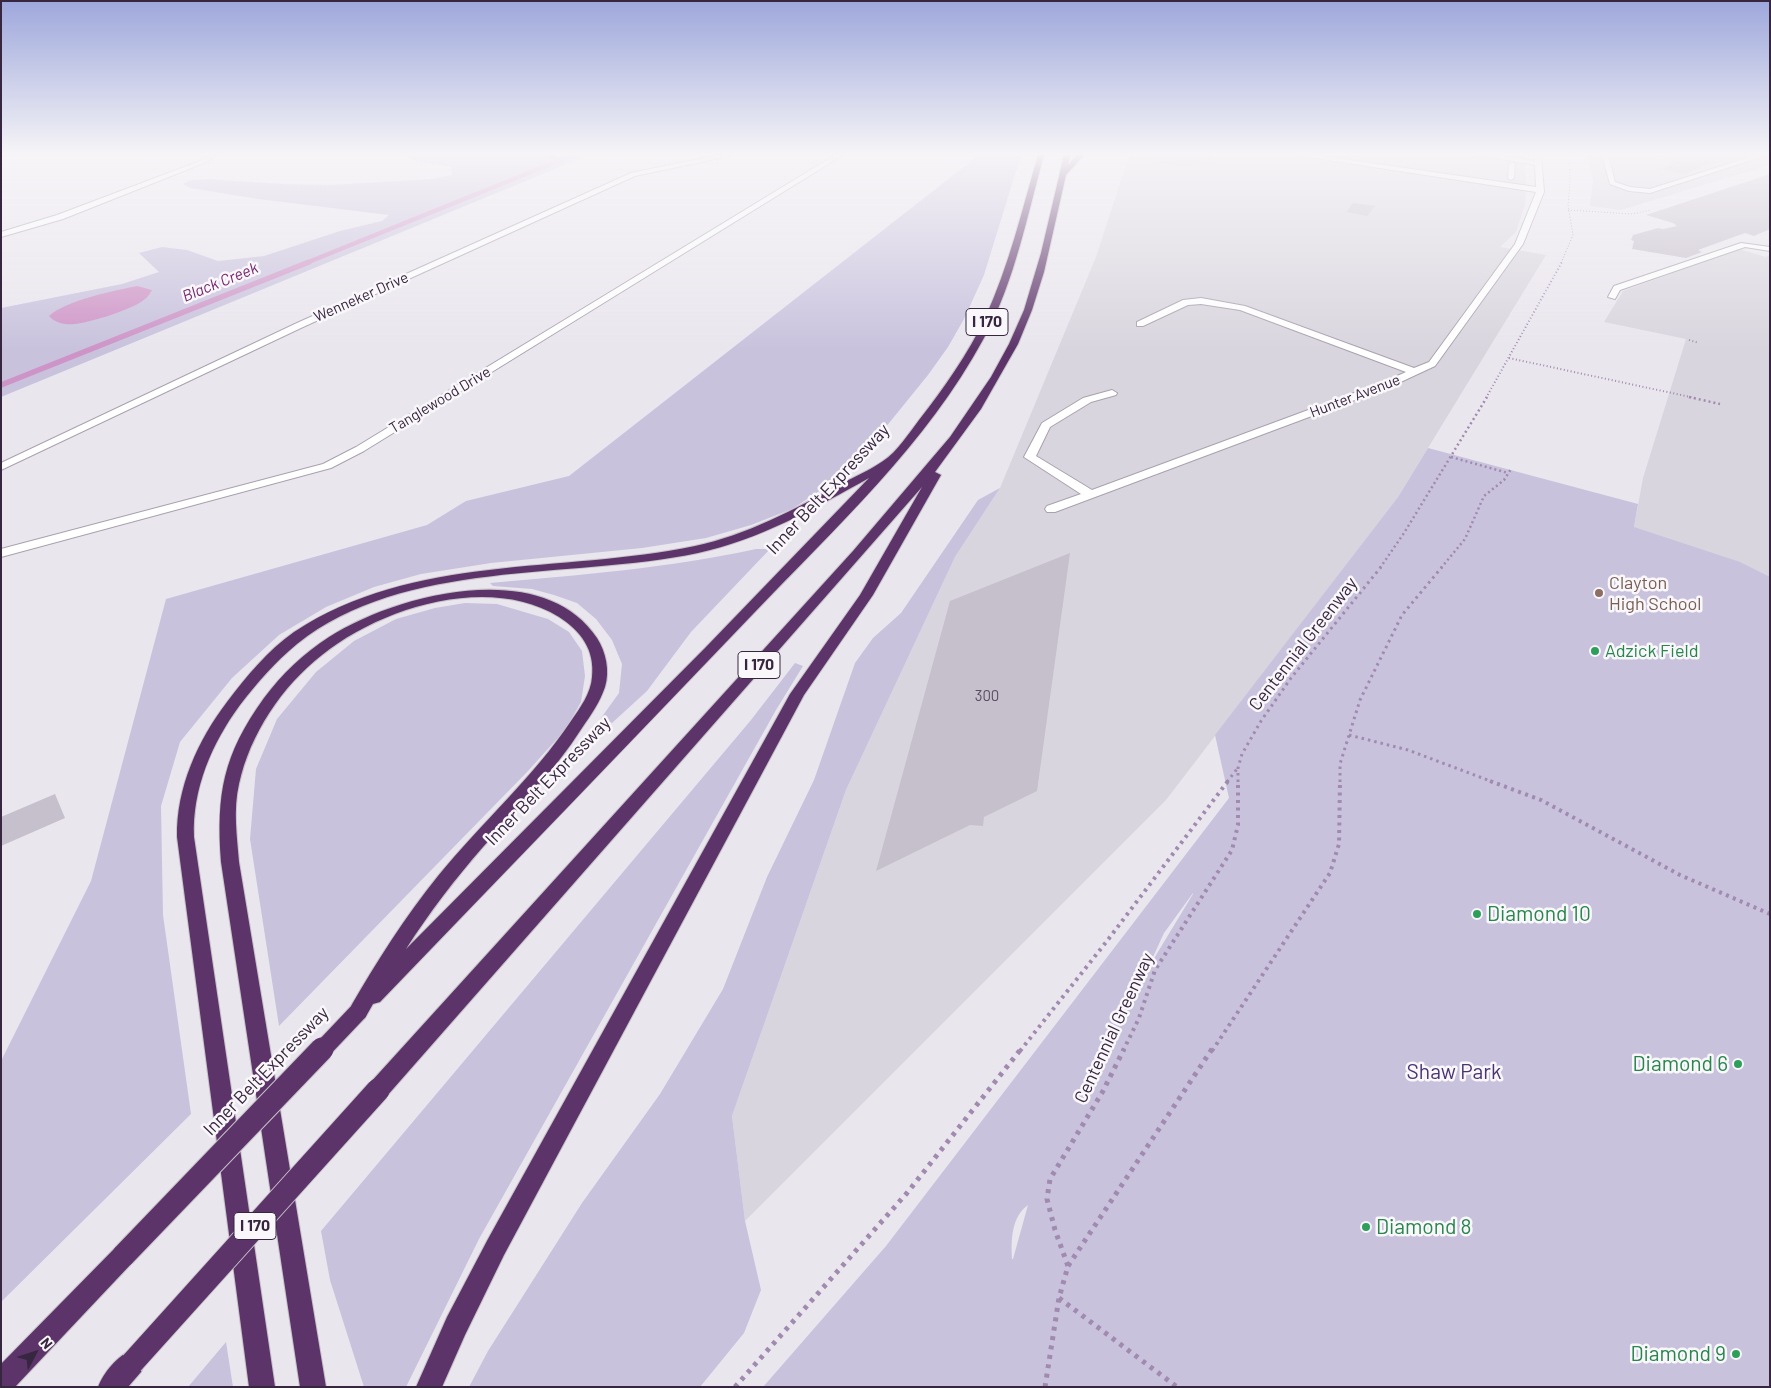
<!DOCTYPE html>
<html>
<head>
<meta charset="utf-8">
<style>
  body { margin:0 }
  #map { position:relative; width:1771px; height:1388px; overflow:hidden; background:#eae6ee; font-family:Barlow,sans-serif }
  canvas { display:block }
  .frame { position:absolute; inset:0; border:2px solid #37263f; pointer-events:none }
  .north { position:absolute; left:10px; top:1328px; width:50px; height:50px; -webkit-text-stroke:4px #f9f7fa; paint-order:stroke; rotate:50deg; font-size:14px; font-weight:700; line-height:20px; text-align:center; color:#37263f }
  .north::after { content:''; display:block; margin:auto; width:18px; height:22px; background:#37263f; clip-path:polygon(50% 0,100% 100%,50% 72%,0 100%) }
</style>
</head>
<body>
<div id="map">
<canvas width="1771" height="1388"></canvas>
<div class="frame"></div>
<div class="north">N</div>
</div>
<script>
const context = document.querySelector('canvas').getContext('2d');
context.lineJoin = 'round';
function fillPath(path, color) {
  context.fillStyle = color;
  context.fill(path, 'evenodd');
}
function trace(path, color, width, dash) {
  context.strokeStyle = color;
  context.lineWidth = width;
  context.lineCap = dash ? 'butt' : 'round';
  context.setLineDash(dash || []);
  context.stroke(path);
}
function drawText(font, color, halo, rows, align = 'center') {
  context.font = font + ' Barlow,sans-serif';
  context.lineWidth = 5;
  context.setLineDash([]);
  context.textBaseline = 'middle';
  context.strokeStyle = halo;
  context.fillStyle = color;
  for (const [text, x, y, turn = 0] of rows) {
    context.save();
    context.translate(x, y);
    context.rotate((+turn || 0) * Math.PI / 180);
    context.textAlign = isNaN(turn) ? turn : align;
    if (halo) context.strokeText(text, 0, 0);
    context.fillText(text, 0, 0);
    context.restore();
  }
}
const built = new Path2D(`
  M1129 155H1523L1527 187 1405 171 1526 191 1525 205 1516 232 1500 247 1546 255 1398 497 1166 800 745 1221 732 1116 846 790 955 557 1000 488 1096 257Z
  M1587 155H1770V165L1621 210 1590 206 1593 181Z
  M1739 249 1766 257 1770 255V894L1634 527 1643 478 1686 339 1604 322 1623 291Z`);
const green = new Path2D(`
  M401 155H589L1 397V308L122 284 159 272 139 253 162 247 187 250 218 261 264 256 340 231 382 221 389 215 258 199 190 188 183 184 191 180 209 179 282 184 330 185 431 179 452 175 451 167 416 161Z
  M979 155H1021L984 275 964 319 948 347 928 375 881 433 824 488 792 509 751 525 706 538 642 548 491 563 421 574 374 587 326 607 279 635 232 678 180 742 161 806 163 915 191 1114 1 1302V1061L91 881 166 599 427 525 466 501 569 476Z
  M1428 448 1638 504 1634 527 1740 562 1770 577V1387H763L886 1246 1229 798 1215 735 1398 497ZM1193 893V894L1147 970 1164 933ZM1028 1205 1013 1259H1012C1011 1241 1011 1217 1028 1205Z
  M1000 488 955 557 846 790 732 1116 745 1221 761 1290 744 1333 700 1387H469L488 1351 582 1203 660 1094 723 989 767 877 814 780 855 663 873 638 901 613 978 500Z
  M756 549H770L691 632 647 691 612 723 601 718 619 693 622 664 612 640 596 619 577 603 554 595 532 589 493 586 490 583C579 575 669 568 756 549Z
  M465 603 497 604 548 619 569 632 582 651 585 676 581 702 565 730 528 771 279 1026 250 839 256 769 277 719 316 672 354 641 396 619 435 608Z
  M795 663 803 666 776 710 479 1239 406 1387H364L330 1280 321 1231 751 720Z
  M226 1342 233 1387H188Z`);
const water = new Path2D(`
  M137 286 152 290C150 293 148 297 145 299 134 309 89 323 74 324 65 325 55 323 49 316 67 300 113 291 137 286Z`);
const streamFar1 = new Path2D(`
  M553 163 575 155
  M306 263 553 163 552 156 550 155`);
const stream = new Path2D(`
  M1 385 309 262`);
const building = new Path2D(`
  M1139 155H1214L1212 162 1204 161 1187 167 1138 159Z
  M1657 155H1722L1736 158 1704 166 1686 174 1660 169 1678 161Z
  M1770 174V229L1754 236 1745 233 1698 250 1702 252 1686 258 1632 249 1634 241 1631 240 1633 235 1658 228 1663 229 1677 226 1673 223 1646 215Z
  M1353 203 1375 206 1367 216 1346 212Z
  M1070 553 1037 791 984 817 983 826 970 825 876 871 950 601Z
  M55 794 65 818 1 846V817Z`);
const pathFar5 = new Path2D(`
  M1568 210 1632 214 1651 210
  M1561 263 1573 235 1568 205 1570 182 1569 155`);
const pathFar4 = new Path2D(`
  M1689 340 1699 343
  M1509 358 1695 398
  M1486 398 1562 262`);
const pathFar3 = new Path2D(`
  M1689 397 1720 404
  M1451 457 1508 473
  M1380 568 1404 533 1487 397
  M1441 568 1465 539 1484 496 1504 480 1511 469`);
const pathFar2 = new Path2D(`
  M1349 735 1408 750 1493 782
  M1227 782 1237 769
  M1238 782V768L1242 754 1261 721 1291 678 1381 567
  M1340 782V764L1360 700 1402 615 1442 567`);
const pathFar1 = new Path2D(`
  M1490 781 1541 800 1680 875 1770 914
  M1020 1051 1107 941 1228 781
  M1123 1051 1139 1018 1155 970 1232 850 1238 825V781
  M1212 1051 1330 873 1339 844 1340 781`);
const path = new Path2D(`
  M1068 1266 1212 1049
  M1059 1298 1177 1387
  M735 1387 907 1193 1021 1049
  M1045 1387 1059 1298 1068 1266 1055 1230 1047 1199 1050 1179 1103 1091 1124 1049`);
const minor = new Path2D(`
  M209 155H217L204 163 63 219 1 237V232L57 215 200 161Z
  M718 155H734L635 176 303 327 1 470V463L297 323 631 173Z
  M835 155H843L364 451 331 468 1 557V549L323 464 356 447Z
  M1295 155H1315L1536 187 1535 165 1478 155H1498L1535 161V155H1541L1544 192 1523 244 1435 366 1392 386 1055 512H1047L1045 509 1047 506 1081 494 1024 457 1042 423 1083 398 1112 390 1117 393 1116 395 1091 402 1050 427 1036 456 1092 490 1384 382 1406 372 1240 310 1201 304 1188 305 1143 326H1137V322L1183 300 1201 298 1245 306 1414 368 1429 362 1515 244 1536 192Z
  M1602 155H1608L1615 182 1630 187 1650 189 1756 155H1767L1650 193 1629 191 1610 184Z
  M1512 162 1515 164 1514 178 1511 180 1508 178 1509 164Z
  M1741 243 1770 247V251L1745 247 1620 290 1615 299 1608 297 1614 286Z`);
const highway = new Path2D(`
  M1038 155H1044C1027 216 1015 281 984 338 927 444 835 528 753 614 629 744 504 873 380 1002L373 1004 365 1018 358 1021 351 1018 348 1012 351 1006C377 961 405 917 438 876 481 823 533 778 571 721 580 708 591 693 592 677 595 650 581 631 559 617 489 574 382 607 322 655 282 686 250 734 239 784 233 810 237 836 239 862L326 1387H300L221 862C216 794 223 755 264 698 282 674 304 653 329 637 396 594 543 556 597 638 606 652 610 671 605 687 600 702 591 715 582 728 554 772 517 809 483 847 455 879 429 913 406 949L706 647 869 478C815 508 759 540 698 553 569 580 405 558 297 644 275 662 257 683 240 705 212 743 192 789 194 837L275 1387H249L177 837C176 788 198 740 227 702 246 677 268 650 294 632 414 553 561 574 695 546 747 535 795 509 841 484 854 477 870 470 883 461 897 452 909 433 919 420 944 388 968 354 985 318 1009 266 1022 210 1038 155Z
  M1064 155H1070L1068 165 1077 155H1084L1066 175 1044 272 1032 310 1018 344 981 409 935 472 941 475 873 595 804 695 504 1255 465 1335 442 1387H416L447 1317 488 1239 790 694 860 595 922 487 386 1097 378 1100 370 1097 367 1090 370 1083 853 551 950 437 991 377 1009 344 1024 310 1041 253Z
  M124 1243 132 1247 136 1255 132 1263 15 1387H1V1364L116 1247Z
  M132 1350 141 1354 145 1363 141 1372 128 1387H98C104 1372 117 1356 132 1350Z`);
const highwayBridgeFar1 = new Path2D(`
  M321 1051 358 1012`);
const highwayBridge = new Path2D(`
  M124 1255 322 1049
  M132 1363 378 1090`);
const markers = [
  [1599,593,5,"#8d6e63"],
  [1595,651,5,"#2e9e5b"],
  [1477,914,5,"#2e9e5b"],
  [1738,1064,5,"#2e9e5b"],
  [1366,1227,5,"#2e9e5b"],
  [1736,1354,5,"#2e9e5b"]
];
const farStreetnames = [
  ["Wenneker Drive",361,297,-24],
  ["Hunter Avenue",1355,396,-21],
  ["Tanglewood Drive",440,400,-31]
];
const numberNames = [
  ["300",987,696]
];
const farWaternames = [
  ["Black Creek",220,282,-22]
];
const shields = [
  [987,322,42],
  [759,665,42],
  [255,1226,42]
];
const shieldNames = [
  ["I 170",987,322],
  ["I 170",759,665],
  ["I 170",255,1226]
];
const streetNames = [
  ["Inner Belt Expressway",828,489,-47],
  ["Centennial Greenway",1303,644,-52],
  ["Inner Belt Expressway",548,781,-46],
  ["Centennial Greenway",1114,1028,-65],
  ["Inner Belt Expressway",266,1071,-46]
];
const educationNames = [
  ["Clayton",1609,583],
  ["High School",1609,604]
];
const leisureNames = [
  ["Adzick Field",1605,651]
];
const nearLeisurenames = [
  ["Diamond 10",1487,914],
  ["Diamond 6",1728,1064,"right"],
  ["Diamond 8",1376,1227],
  ["Diamond 9",1726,1354,"right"]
];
const nearParknames = [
  ["Shaw Park",1454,1072]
];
fillPath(built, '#d9d5de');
fillPath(green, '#c8c2dd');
fillPath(water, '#ce94c7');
trace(streamFar1, '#ce94c7', 4.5);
trace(stream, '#ce94c7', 5.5);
fillPath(building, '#c6bfcc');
trace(minor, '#aaa1af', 2);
trace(highway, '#c7c2c9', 2);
trace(pathFar5, '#a18aaf', 1, [1, 2]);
trace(pathFar4, '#a18aaf', 2, [1, 2.5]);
trace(pathFar3, '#a18aaf', 2.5, [2, 3]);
trace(pathFar2, '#a18aaf', 3, [2.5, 4]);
trace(pathFar1, '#a18aaf', 4, [3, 4.5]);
trace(path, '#a18aaf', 5, [4, 5.5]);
fillPath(minor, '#fff');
fillPath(highway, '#5c3469');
trace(highwayBridgeFar1, '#c7c2c9', 20, []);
trace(highwayBridge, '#c7c2c9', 25, []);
trace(highwayBridgeFar1, '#5c3469', 18);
trace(highwayBridge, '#5c3469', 23);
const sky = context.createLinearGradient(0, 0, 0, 350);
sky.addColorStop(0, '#9da7db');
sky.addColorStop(0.44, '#f6f4f7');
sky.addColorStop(1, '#f6f4f700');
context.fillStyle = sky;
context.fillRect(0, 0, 1771, 350);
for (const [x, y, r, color] of markers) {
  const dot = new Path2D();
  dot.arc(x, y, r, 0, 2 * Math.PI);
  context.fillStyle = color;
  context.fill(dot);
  trace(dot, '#f9f7fa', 2);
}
drawText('15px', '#37263f', '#f9f7fa', farStreetnames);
drawText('15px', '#5b4c62', null, numberNames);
drawText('italic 16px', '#77256d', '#f9f7fa', farWaternames);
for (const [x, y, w] of shields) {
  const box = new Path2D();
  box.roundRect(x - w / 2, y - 13.5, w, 27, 4);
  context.fillStyle = '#f9f7fa';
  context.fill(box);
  trace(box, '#37263f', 1);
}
drawText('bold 16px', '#37263f', null, shieldNames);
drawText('18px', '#37263f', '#f9f7fa', streetNames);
drawText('18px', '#785e54', '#f9f7fa', educationNames, 'left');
drawText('18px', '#27864d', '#f9f7fa', leisureNames, 'left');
drawText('21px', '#27864d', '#f9f7fa', nearLeisurenames, 'left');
drawText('21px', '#493473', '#f9f7fa', nearParknames);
</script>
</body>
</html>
